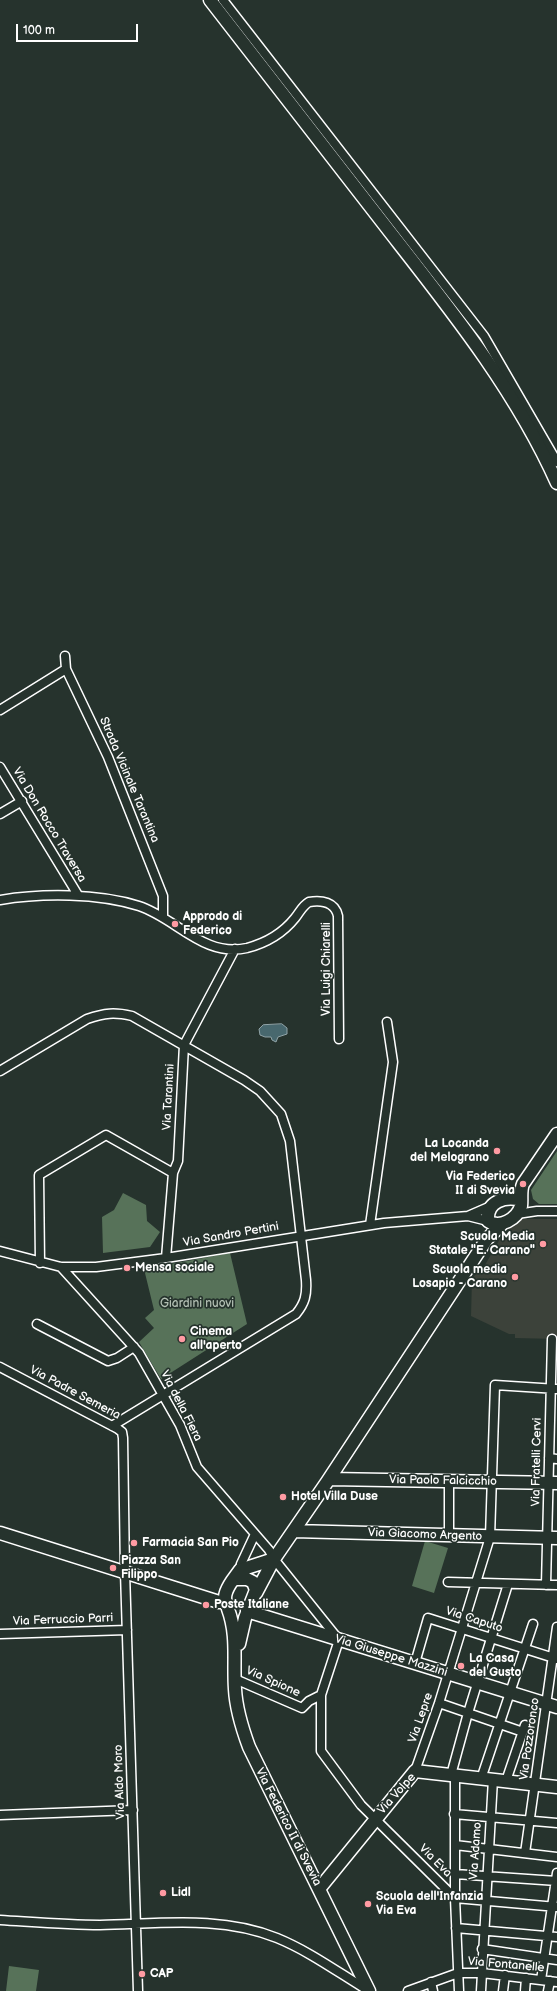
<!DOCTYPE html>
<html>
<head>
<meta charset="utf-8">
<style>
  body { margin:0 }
  #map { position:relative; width:557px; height:1991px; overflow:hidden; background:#26332d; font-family:"Balsamiq Sans",sans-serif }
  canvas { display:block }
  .scale { position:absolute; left:16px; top:24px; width:122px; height:18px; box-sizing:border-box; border:2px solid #fff; border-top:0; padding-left:5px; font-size:12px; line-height:14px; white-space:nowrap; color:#fff; -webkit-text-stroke:3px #26332d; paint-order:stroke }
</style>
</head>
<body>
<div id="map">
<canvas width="557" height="1991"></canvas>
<div class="scale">100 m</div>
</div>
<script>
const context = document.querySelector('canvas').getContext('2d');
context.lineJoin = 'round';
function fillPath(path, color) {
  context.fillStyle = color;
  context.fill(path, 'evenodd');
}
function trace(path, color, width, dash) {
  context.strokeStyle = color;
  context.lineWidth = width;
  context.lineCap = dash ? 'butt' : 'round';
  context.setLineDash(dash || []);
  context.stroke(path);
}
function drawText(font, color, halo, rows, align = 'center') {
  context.font = font + ' "Balsamiq Sans",sans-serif';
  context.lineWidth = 3.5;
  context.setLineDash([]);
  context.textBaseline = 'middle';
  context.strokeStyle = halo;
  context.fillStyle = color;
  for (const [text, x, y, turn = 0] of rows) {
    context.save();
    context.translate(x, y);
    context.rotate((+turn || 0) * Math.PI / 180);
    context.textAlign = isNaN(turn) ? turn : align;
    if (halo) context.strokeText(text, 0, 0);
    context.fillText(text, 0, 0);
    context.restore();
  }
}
const built = new Path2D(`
  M519 1219H557V1339L515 1338V1334H509L471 1316 472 1279 475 1275 481 1272 501 1237Z`);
const green = new Path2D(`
  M557 1151V1204H539L533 1199 531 1190Z
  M123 1193 146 1205 147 1221 160 1232 150 1247 103 1253 102 1217 114 1210Z
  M230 1253 247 1324 161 1379 139 1342 154 1328 145 1318 154 1310 144 1269Z
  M425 1541 448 1548 434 1593 412 1586Z
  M9 1966 39 1970 36 1991H6Z`);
const water = new Path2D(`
  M282 1024 287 1028V1034L278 1037 276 1042 272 1040 271 1037H265L260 1035 259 1029 263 1025Z`);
const street = new Path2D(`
  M223 0 484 336 557 462
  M65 656 66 669 108 757 163 896V916
  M0 710 66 669
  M0 767 78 895
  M0 814 22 801
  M0 900C42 893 98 893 139 906 176 918 204 958 247 948 266 943 283 933 295 918 300 912 302 906 309 902 322 900 335 902 338 916L339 1039
  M0 1071 87 1019C105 1013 114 1012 132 1016L244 1080 260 1091 281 1114 290 1141 306 1280C307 1295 305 1303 296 1314L112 1426
  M517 1214 537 1211H557
  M468 1216 491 1206
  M370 1225 393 1062 387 1022
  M0 1251 61 1267H96L166 1258 384 1223 468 1216 488 1221
  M166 1258 173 1173 178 1161 184 1045 235 949
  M40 1263 39 1175 106 1135 173 1173
  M61 1267 139 1353 180 1425 197 1467 269 1550 274 1559 339 1640 321 1695V1751L361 1805 455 1898 557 1907
  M37 1324 108 1361 117 1358 134 1347
  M0 1367 118 1429 122 1432 123 1438 125 1572 138 1991
  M549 1458 557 1459
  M449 1536V1481
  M240 1570 241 1564 255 1534
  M448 1582 557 1585
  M546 1585 552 1339
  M0 1634 127 1630
  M415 1663 428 1618 557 1659
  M235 1679 302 1708 309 1701 321 1695
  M439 1703 523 1732
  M415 1771 439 1703 490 1537 495 1385 557 1389
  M451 1775 468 1713 508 1584
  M455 1775V1898L459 1991
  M481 1779 533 1624
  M506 1781 525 1725
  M454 1814 557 1823
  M0 1815 133 1810
  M455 1845 557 1857
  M525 1853 557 1627
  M455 1874 557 1881
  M0 1920C33 1922 67 1925 100 1925 158 1924 221 1915 277 1938 309 1951 339 1973 369 1991
  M456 1928 557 1937
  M482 1949 557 1960
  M541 1980 557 1873
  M431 1982 433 1991
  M408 1991 458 1973H482L557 1982
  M481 1991 493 1779
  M503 1991 505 1975
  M525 1991 526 1978
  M548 1991 550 1981`);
const secondary = new Path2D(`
  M210 0C270 77 330 154 390 232 451 310 516 391 557 483
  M521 1200C505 1196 486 1201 488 1221 500 1229 517 1219 521 1206 522 1199 520 1191 523 1184L557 1134
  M330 1479 557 1483
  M294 1531 557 1538
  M0 1533 219 1602 225 1601
  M232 1581 240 1570 274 1559
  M256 1593 274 1559 327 1482 487 1239 502 1224
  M228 1608C222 1598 226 1590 232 1581L236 1579H247L253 1582 256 1590 245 1618 239 1644
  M228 1609C238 1636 233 1661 235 1689 236 1709 242 1728 249 1747L369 1991
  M247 1611 557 1707
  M319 1889 415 1771 557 1787`);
const markers = [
  [175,924,4,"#ff9aa2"],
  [497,1151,4,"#ff9aa2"],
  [523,1184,4,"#ff9aa2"],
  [543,1244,4,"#ff9aa2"],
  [127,1268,4,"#ff9aa2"],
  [515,1277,4,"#ff9aa2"],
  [182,1339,4,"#ff9aa2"],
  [283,1497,4,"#ff9aa2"],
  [134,1543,4,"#ff9aa2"],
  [113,1568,4,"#ff9aa2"],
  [206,1605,4,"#ff9aa2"],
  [461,1666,4,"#ff9aa2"],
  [163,1893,4,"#ff9aa2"],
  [368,1904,4,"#ff9aa2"],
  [142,1974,4,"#ff9aa2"]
];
const streetNames = [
  ["Strada Vicinale Tarantina",129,780,67],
  ["Via Don Rocco Traversa",49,825,59],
  ["Via Luigi Chiarelli",327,969,-90],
  ["Via Tarantini",169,1097,-87],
  ["Via Sandro Pertini",231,1235,-10],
  ["Via Padre Semeria",75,1393,28],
  ["Via della Fiera",181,1406,63],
  ["Via Fratelli Cervi",537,1462,-89],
  ["Via Paolo Falcicchio",443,1481,1],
  ["Via Giacomo Argento",425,1535,2],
  ["Via Ferruccio Parri",63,1620,-2],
  ["Via Caputo",474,1620,18],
  ["Via Giuseppe Mazzini",391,1656,17],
  ["Via Spione",273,1682,24],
  ["Via Lepre",421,1718,-71],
  ["Via Pozzoronco",530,1739,-82],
  ["Via Aldo Moro",120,1782,-92],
  ["Via Volpe",397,1794,-48],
  ["Via Federico II di Svevia",288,1827,63],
  ["Via Adamo",476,1851,-86],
  ["Via Eva",435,1861,45],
  ["Via Fontanelle",506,1965,5]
];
const poiNames = [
  ["Approdo di",183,917],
  ["Federico",183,931],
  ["La Locanda",489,1144,"right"],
  ["del Melograno",489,1158,"right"],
  ["Via Federico",515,1177,"right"],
  ["II di Svevia",515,1191,"right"],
  ["Scuola Media",535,1237,"right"],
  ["Statale \"E. Carano\"",535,1251,"right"],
  ["Mensa sociale",135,1268],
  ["Scuola media",507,1270,"right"],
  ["Losapio - Carano",507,1284,"right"],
  ["Cinema",190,1332],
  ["all'aperto",190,1346],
  ["Hotel Villa Duse",291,1497],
  ["Farmacia San Pio",142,1543],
  ["Piazza San",121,1561],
  ["Filippo",121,1575],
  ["Poste Italiane",214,1605],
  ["La Casa",469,1659],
  ["del Gusto",469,1673],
  ["Lidl",171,1893],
  ["Scuola dell'Infanzia",376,1897],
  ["Via Eva",376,1911],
  ["CAP",150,1974]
];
const parkNames = [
  ["Giardini nuovi",197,1304]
];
fillPath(built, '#3c423a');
fillPath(green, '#577259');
fillPath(water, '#48686e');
trace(water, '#91a4a8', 1);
trace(street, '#fff', 11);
trace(secondary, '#fff', 15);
trace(street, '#26332d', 8);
trace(secondary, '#26332d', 12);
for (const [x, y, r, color] of markers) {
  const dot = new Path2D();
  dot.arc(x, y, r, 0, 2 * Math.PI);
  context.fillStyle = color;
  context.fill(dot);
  trace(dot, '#26332d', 1.5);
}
drawText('12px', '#fff', '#26332d', streetNames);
drawText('bold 12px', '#fff', '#26332d', poiNames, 'left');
drawText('12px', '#b3c0b4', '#26332d', parkNames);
</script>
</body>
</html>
